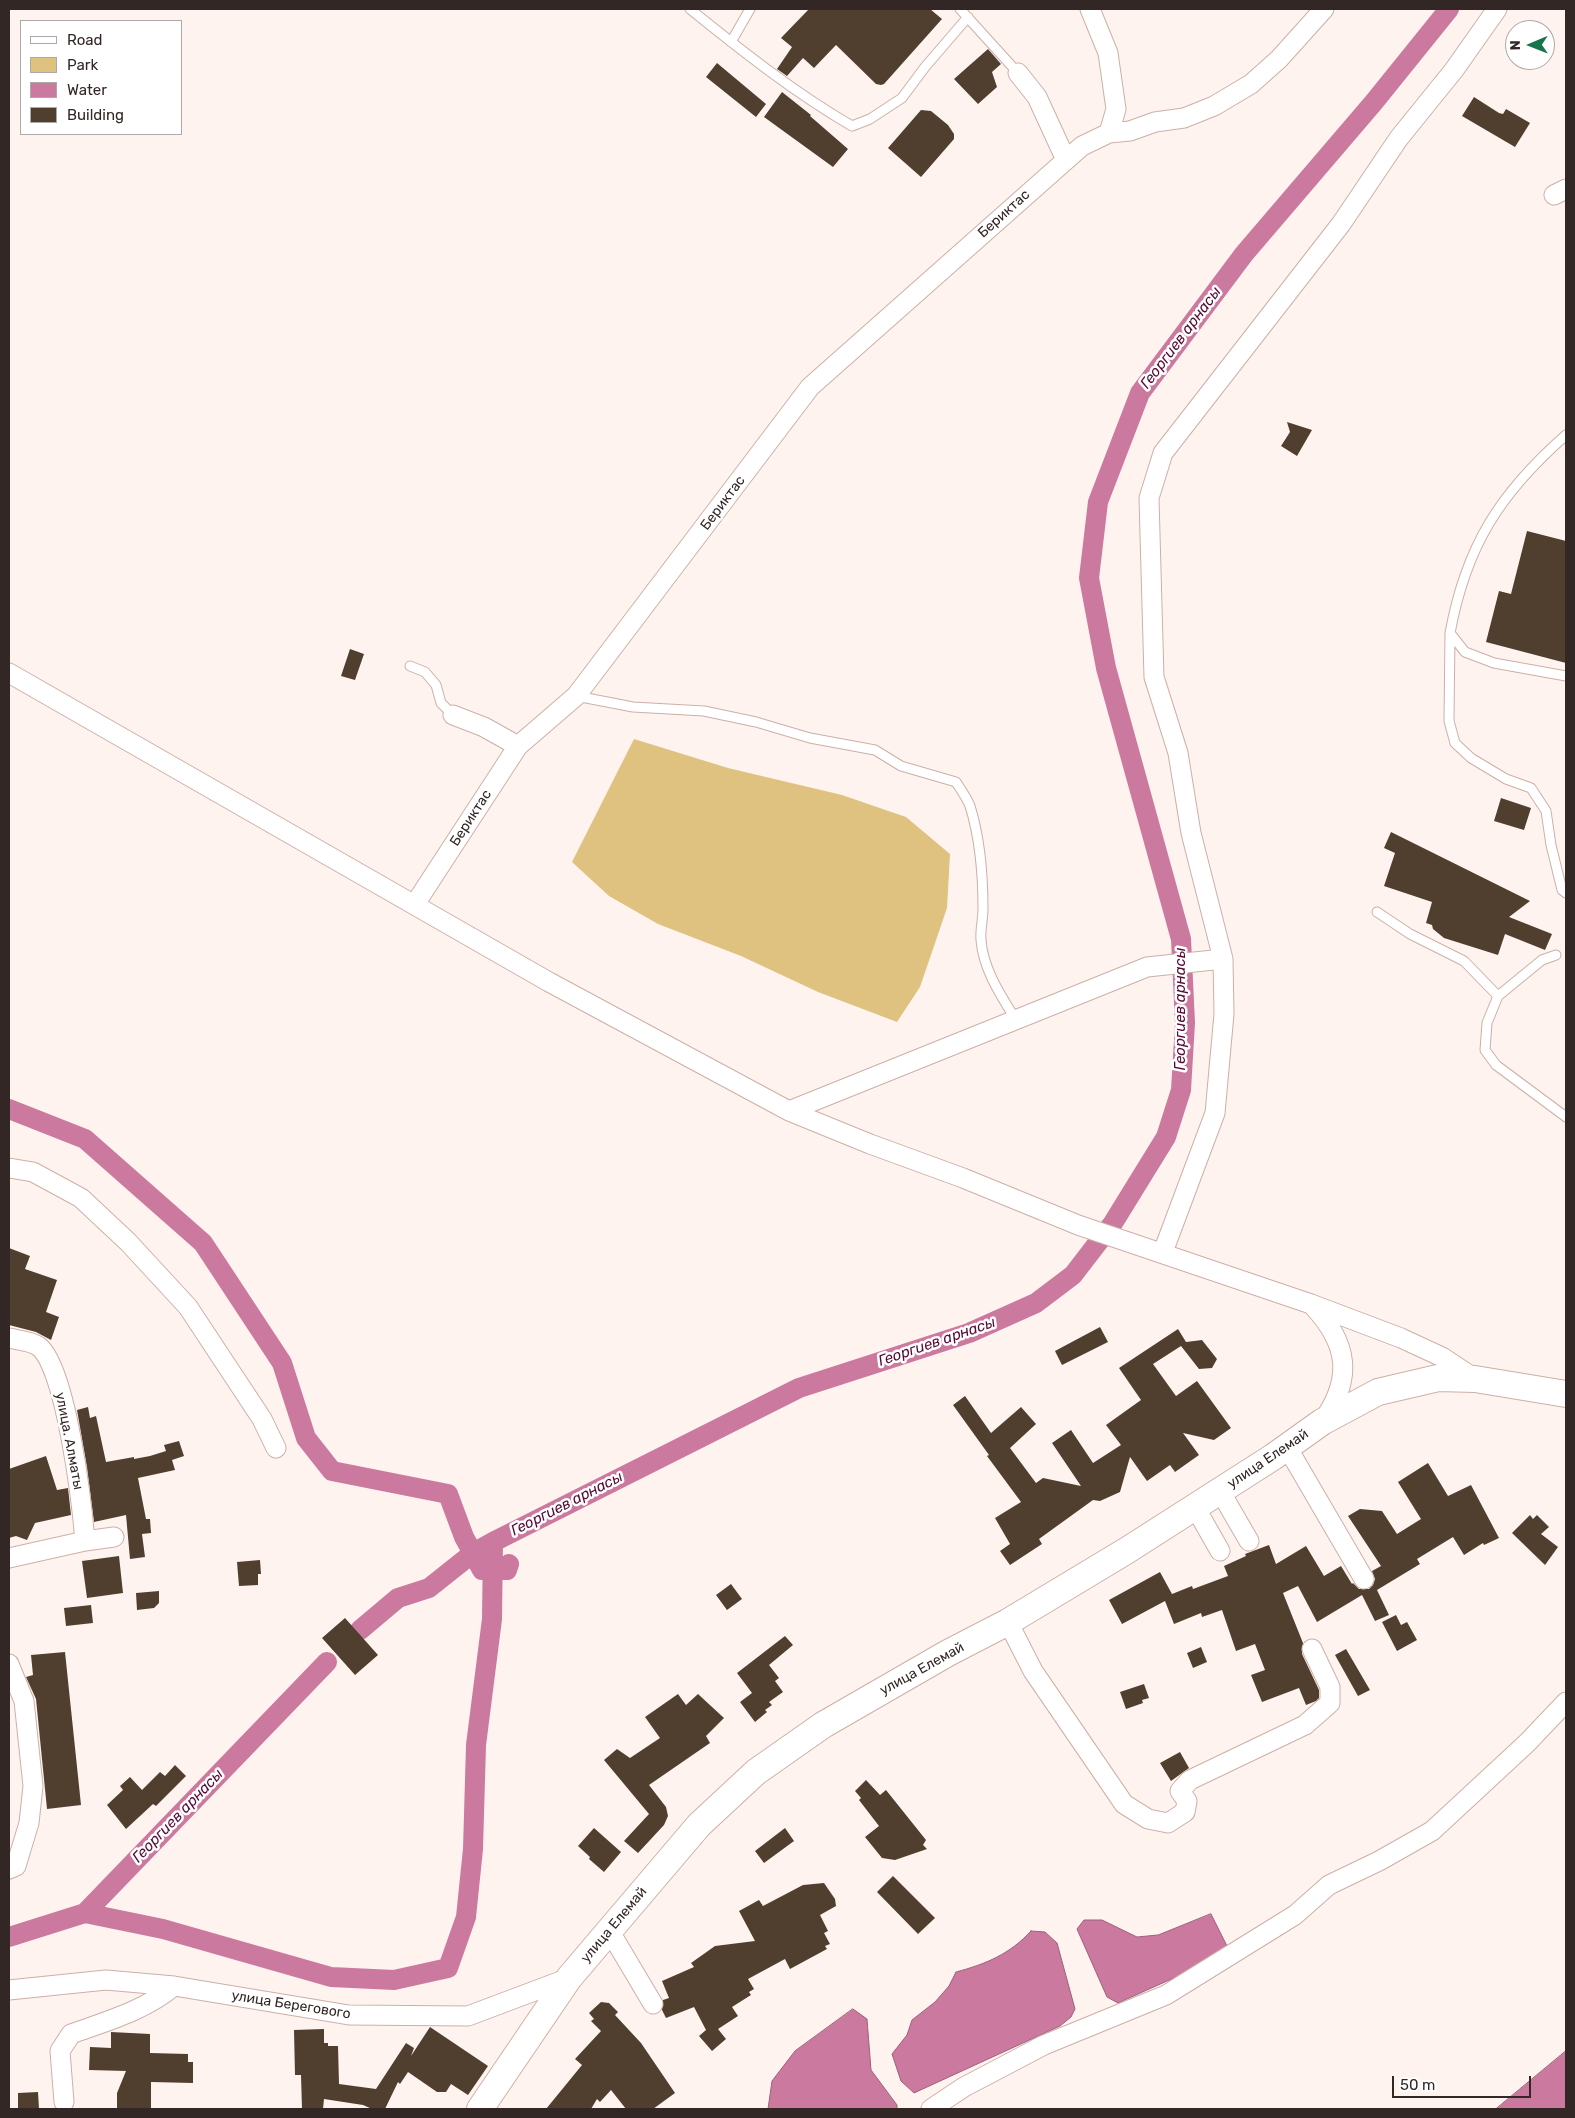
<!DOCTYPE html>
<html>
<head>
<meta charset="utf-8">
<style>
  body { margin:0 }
  #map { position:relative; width:1575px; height:2118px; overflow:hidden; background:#fff3ef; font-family:Rubik,sans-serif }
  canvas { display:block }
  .frame { position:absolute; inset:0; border:10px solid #322724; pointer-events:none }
  .legend { position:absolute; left:20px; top:20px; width:162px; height:115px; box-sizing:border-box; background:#fff; border:1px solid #ada9a7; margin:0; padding:6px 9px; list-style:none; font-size:15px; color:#322724 }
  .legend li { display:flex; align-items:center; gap:10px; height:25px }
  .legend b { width:25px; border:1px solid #ada9a7 }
  .north { position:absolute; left:1505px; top:20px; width:50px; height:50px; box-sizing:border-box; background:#fff; border:1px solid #ada9a7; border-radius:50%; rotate:269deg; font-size:14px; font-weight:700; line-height:20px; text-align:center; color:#322724 }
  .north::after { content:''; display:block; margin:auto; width:18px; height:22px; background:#15754c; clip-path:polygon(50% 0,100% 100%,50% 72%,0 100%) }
  .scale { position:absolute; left:1392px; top:2076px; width:139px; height:22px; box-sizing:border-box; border:2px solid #322724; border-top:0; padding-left:6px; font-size:15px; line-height:18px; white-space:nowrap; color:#322724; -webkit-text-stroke:4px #fff; paint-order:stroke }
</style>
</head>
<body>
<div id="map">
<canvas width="1575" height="2118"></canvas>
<div class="frame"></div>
<ul class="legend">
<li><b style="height:6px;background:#fff"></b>Road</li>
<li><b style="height:14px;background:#dfc280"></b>Park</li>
<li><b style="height:14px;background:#cb799f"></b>Water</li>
<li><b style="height:14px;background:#503f2f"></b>Building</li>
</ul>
<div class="north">N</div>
<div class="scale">50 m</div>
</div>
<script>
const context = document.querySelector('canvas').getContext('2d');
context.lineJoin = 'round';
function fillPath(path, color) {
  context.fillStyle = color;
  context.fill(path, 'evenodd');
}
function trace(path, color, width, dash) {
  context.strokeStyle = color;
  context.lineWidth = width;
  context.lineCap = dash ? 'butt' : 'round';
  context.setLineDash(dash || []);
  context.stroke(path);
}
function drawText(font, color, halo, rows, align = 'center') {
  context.font = font + ' Rubik,sans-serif';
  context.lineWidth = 5;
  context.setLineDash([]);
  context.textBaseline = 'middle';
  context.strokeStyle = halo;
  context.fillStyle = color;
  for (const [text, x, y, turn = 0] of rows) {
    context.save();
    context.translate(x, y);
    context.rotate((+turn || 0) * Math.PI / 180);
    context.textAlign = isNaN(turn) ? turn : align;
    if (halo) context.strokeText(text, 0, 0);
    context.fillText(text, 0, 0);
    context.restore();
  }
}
const green = new Path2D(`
  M634 739 728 768 842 795 906 817 950 854 947 908 920 987 897 1022 818 992 741 956 658 924 609 896 572 862Z`);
const water = new Path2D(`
  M1211 1914 1228 1948 1216 1959 1118 2003 1107 1997 1077 1929 1084 1920H1102L1137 1937 1158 1935Z
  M1031 1931 1045 1932 1057 1943 1075 2009 1071 2017 1060 2026 914 2093 901 2081 892 2054 907 2035 912 2020 935 2002 949 1986 956 1972C986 1964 1010 1954 1031 1931Z
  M853 2009 867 2019 871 2070 897 2105V2109H768L772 2081 795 2051Z
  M1566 2051V2109H1496Z`);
const canal = new Path2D(`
  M9 1109 85 1139 203 1243 282 1363 306 1438 332 1471 448 1494 464 1537 482 1570H507L509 1564
  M360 1630 398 1598 429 1588 473 1553 493 1542 799 1388 969 1333 1036 1303 1073 1275 1113 1223 1166 1137 1181 1090 1185 1023 1181 939 1106 668 1089 578 1098 502 1140 393 1244 254 1374 102 1449 9
  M85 1913 163 1929 331 1977 394 1980 448 1968 466 1917 473 1849 476 1745 492 1619 493 1542
  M9 1937 85 1913 327 1662`);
const building = new Path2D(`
  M809 9H930L942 19 884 84 881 85 876 84 836 45 814 68 803 58 787 76 777 69 792 47 781 38Z
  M988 49 1001 64 992 72 997 87 978 104 954 79Z
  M717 63 766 104 756 117 706 77Z
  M782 92 811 115 810 116 848 149 833 167 764 117Z
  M1474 97 1499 113 1503 114 1506 109 1530 123 1515 147 1462 116Z
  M921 110 931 111 948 125 954 134V139L921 177 888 148Z
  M1287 422 1312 430 1297 456 1281 446 1290 432Z
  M1527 531 1566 541V663L1486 642 1499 591 1511 594Z
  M350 649 364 654 355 680 341 676Z
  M1501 798 1531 808 1524 830 1494 821Z
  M1391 832 1530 901 1509 917 1552 934 1545 950 1505 934 1498 955 1444 938 1433 929 1432 925 1426 923 1432 902 1384 886 1395 853 1384 848Z
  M9 1248 30 1256 25 1269 57 1280 46 1312 59 1317 51 1340 36 1332 9 1325Z
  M1100 1327 1108 1342 1062 1365 1055 1351Z
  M1178 1329 1186 1342 1202 1340 1217 1359 1212 1368 1199 1369 1181 1346 1153 1364 1176 1396 1197 1381 1231 1428 1214 1440 1183 1433 1199 1455 1175 1472 1170 1465 1147 1481 1130 1457 1120 1492 1100 1501 1093 1500 1039 1539 1042 1544 1010 1565 1000 1551 1010 1544 995 1518 1021 1502 987 1456 989 1455 953 1405 965 1396 991 1433 1021 1407 1036 1424 1010 1448 1036 1483 1043 1478 1081 1486 1052 1443 1071 1430 1093 1463 1121 1445 1106 1425 1141 1400 1119 1368Z
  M88 1407 90 1418 96 1416 106 1462 134 1457V1459L150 1456 166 1451 164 1445 179 1441 184 1456 172 1460 175 1470 138 1478 146 1519H150L151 1533 142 1534 145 1557 130 1559 126 1515 94 1522 87 1467 77 1410Z
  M46 1456 57 1490 68 1488 71 1515 35 1523 27 1540 16 1536 9 1538V1469Z
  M1428 1463 1448 1496 1471 1485 1499 1538 1484 1545 1483 1543 1464 1555 1453 1537 1417 1559 1420 1564 1377 1590 1389 1615 1375 1621 1362 1595 1317 1622 1298 1586 1283 1593 1303 1643 1302 1654 1319 1690V1698L1316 1701 1306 1705 1299 1688 1262 1702 1251 1675 1265 1670 1255 1644 1236 1651 1222 1610 1202 1617 1201 1613 1174 1624 1165 1601 1122 1624 1109 1600 1160 1572 1172 1594 1192 1586 1193 1589 1228 1576 1224 1566 1246 1556 1245 1554 1269 1545 1276 1564 1306 1546 1324 1576 1341 1566 1352 1584 1353 1583 1359 1589H1369L1373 1585 1375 1579 1372 1571 1381 1566 1348 1516 1360 1509 1382 1511 1397 1534 1421 1519 1398 1482Z
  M1530 1515 1533 1519 1537 1515 1549 1527 1541 1534 1558 1547 1545 1565 1512 1533Z
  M119 1556 123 1593 87 1598 82 1561Z
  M260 1560 261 1574H258V1585L239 1586 237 1562Z
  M731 1584 742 1599 727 1610 716 1595Z
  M159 1591V1603L154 1608 137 1610 136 1593Z
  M91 1605 93 1623 66 1626 64 1608Z
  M1396 1615 1401 1625 1407 1622 1417 1640 1397 1651 1382 1622Z
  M345 1618 378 1655 355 1675 322 1638Z
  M785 1636 793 1645 769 1665 779 1678 775 1681 783 1692 769 1702 772 1705 765 1710 767 1712 755 1722 740 1702 752 1693 737 1673Z
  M1201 1647 1207 1662 1193 1668 1187 1653Z
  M1346 1649 1370 1690 1358 1696 1335 1655Z
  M65 1652 81 1805 47 1809 36 1699 26 1677 33 1675 31 1655Z
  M1144 1684 1149 1698 1142 1700 1143 1703 1126 1709 1120 1692Z
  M678 1694 686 1705 698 1694 724 1718 706 1736 710 1743 649 1785 666 1807 668 1816 664 1825 638 1853 624 1841 649 1814 604 1760 617 1749 630 1758 660 1738 645 1717Z
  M1180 1752 1189 1768 1171 1781 1160 1763Z
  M175 1765 186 1776 156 1806 153 1804 126 1829 107 1805 123 1790 120 1786 130 1777 142 1790 160 1772 165 1776Z
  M866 1780 880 1795 886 1790 926 1840 923 1845 927 1849 895 1860 882 1858 865 1837 879 1826 859 1800 861 1798 855 1791Z
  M594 1828 621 1852 604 1872 589 1859 590 1857 578 1846Z
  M785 1828 794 1841 764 1863 755 1851Z
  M893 1876 935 1918 918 1934 877 1892Z
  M824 1883 835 1899 836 1906 820 1915 828 1931 824 1933 830 1944 825 1946 827 1949 790 1969 785 1959 748 1979 754 1989 749 1992 751 1995 732 2007 738 2016 718 2029 726 2039 712 2051 699 2036 706 2030 694 2007 666 2018 662 2010 663 2000 669 1998 662 1981 694 1967 691 1963 715 1946 755 1941 739 1911 759 1900 763 1906 803 1885Z
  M601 2002 609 2003 618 2012 615 2015 641 2043 675 2093 653 2109H626L611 2090 600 2102 597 2099 591 2109H546L582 2065 575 2059 601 2031 591 2021 594 2019 589 2013Z
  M430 2027 488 2066 468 2095 451 2084 446 2092H437L408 2072 400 2084 398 2082 385 2109H372L363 2105 324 2099 323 2109H302L301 2075H295L294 2030 324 2029V2043H328V2046H338L339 2084 376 2089 406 2043 414 2048 411 2056Z
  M111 2032 150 2034V2053L188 2054V2062H193V2083L151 2082V2109H117V2093L126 2071 89 2070 90 2047 111 2048Z
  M38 2092 39 2109H18V2093Z`);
const lane = new Path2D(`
  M690 9C742 51 795 93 852 126L870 119 902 98 925 67 968 17
  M960 9 1018 73
  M731 42 750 9
  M1566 435C1500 493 1466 546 1450 633L1465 652 1494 663 1566 676
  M1450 633 1449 721 1455 743 1471 758 1506 779 1531 788 1546 811 1551 845 1562 890 1566 893
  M410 666 425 672 436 685 441 703 453 715
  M576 696 633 707 704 711 756 722 810 738 875 750 901 766 956 782C961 790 967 798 970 806 980 838 983 875 983 909 983 919 980 930 981 940 983 969 1001 996 1016 1020
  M1377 912 1410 934 1464 961 1498 996
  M1556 955 1542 960 1498 996 1487 1023 1485 1050 1496 1065 1566 1117`);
const street = new Path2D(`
  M1090 9 1108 53 1116 109 1109 133
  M1018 73 1037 97 1066 160
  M1554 195 1566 189
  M9 673 549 982 789 1111 870 1144 963 1178 1078 1225 1311 1304 1401 1338 1442 1357 1475 1379
  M453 715 484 727 518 746
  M415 904 518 746 576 696 810 387 1082 146 1109 133 1130 131 1155 122 1184 118 1214 106 1251 84 1279 59 1324 9
  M789 1111 1147 967 1223 959
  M9 1168 33 1172 81 1198 128 1242 188 1307 262 1419 276 1448
  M1163 1252 1215 1113 1224 1014 1223 959 1191 833 1178 753 1154 677 1149 498 1163 453 1341 224 1399 138 1454 70 1497 9
  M1314 1307C1348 1344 1353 1378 1323 1421
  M9 1338C17 1340 31 1341 38 1346 66 1365 82 1505 85 1541
  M1287 1447 1364 1579
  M1220 1491 1249 1541
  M1195 1507 1220 1551
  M9 1558 85 1541 114 1537
  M1008 1622 1033 1671 1124 1804 1148 1819 1168 1823 1185 1812 1187 1801 1180 1791 1190 1780 1305 1725 1330 1703V1687L1312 1649
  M9 1664 24 1701 33 1786 29 1823 16 1866 9 1869
  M609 1930 653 2004
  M9 1990 106 1980 174 1986 349 2015 468 2016 569 1978
  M64 2102 60 2051 71 2034C107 2021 144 2011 174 1986
  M931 2109 964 2087 1044 2045 1166 1995 1295 1915 1329 1885 1379 1861 1432 1831 1527 1743 1566 1702`);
const secondary = new Path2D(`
  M480 2109 569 1978 699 1825 756 1772 823 1725 948 1653 1008 1622 1126 1551 1273 1457 1322 1422 1378 1392 1438 1378 1475 1379 1566 1394`);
const streetNames = [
  ["Бериктас",1004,214,-42],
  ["Бериктас",723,503,-53],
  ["Бериктас",471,818,-57],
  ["улица. Алматы",69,1441,79],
  ["улица Елемай",1268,1459,-34],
  ["улица Елемай",922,1669,-29],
  ["улица Елемай",614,1925,-50],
  ["улица Берегового",291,2005,9]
];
const waterNames = [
  ["Георгиев арнасы",1181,338,-53],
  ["Георгиев арнасы",1181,1009,-90],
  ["Георгиев арнасы",937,1342,-19],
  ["Георгиев арнасы",567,1504,-27],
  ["Георгиев арнасы",178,1816,-46]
];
fillPath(green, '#dfc280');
fillPath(water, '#cb799f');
trace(water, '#9d607a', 1);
trace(canal, '#cb799f', 20);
fillPath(building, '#503f2f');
trace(lane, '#ccb0a7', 11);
trace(street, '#ccb0a7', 21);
trace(secondary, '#ccb0a7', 28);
trace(lane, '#fff', 9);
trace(street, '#fff', 19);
trace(secondary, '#fff', 26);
drawText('14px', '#322724', '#fff', streetNames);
drawText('italic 15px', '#560b36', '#fff', waterNames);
</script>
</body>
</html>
